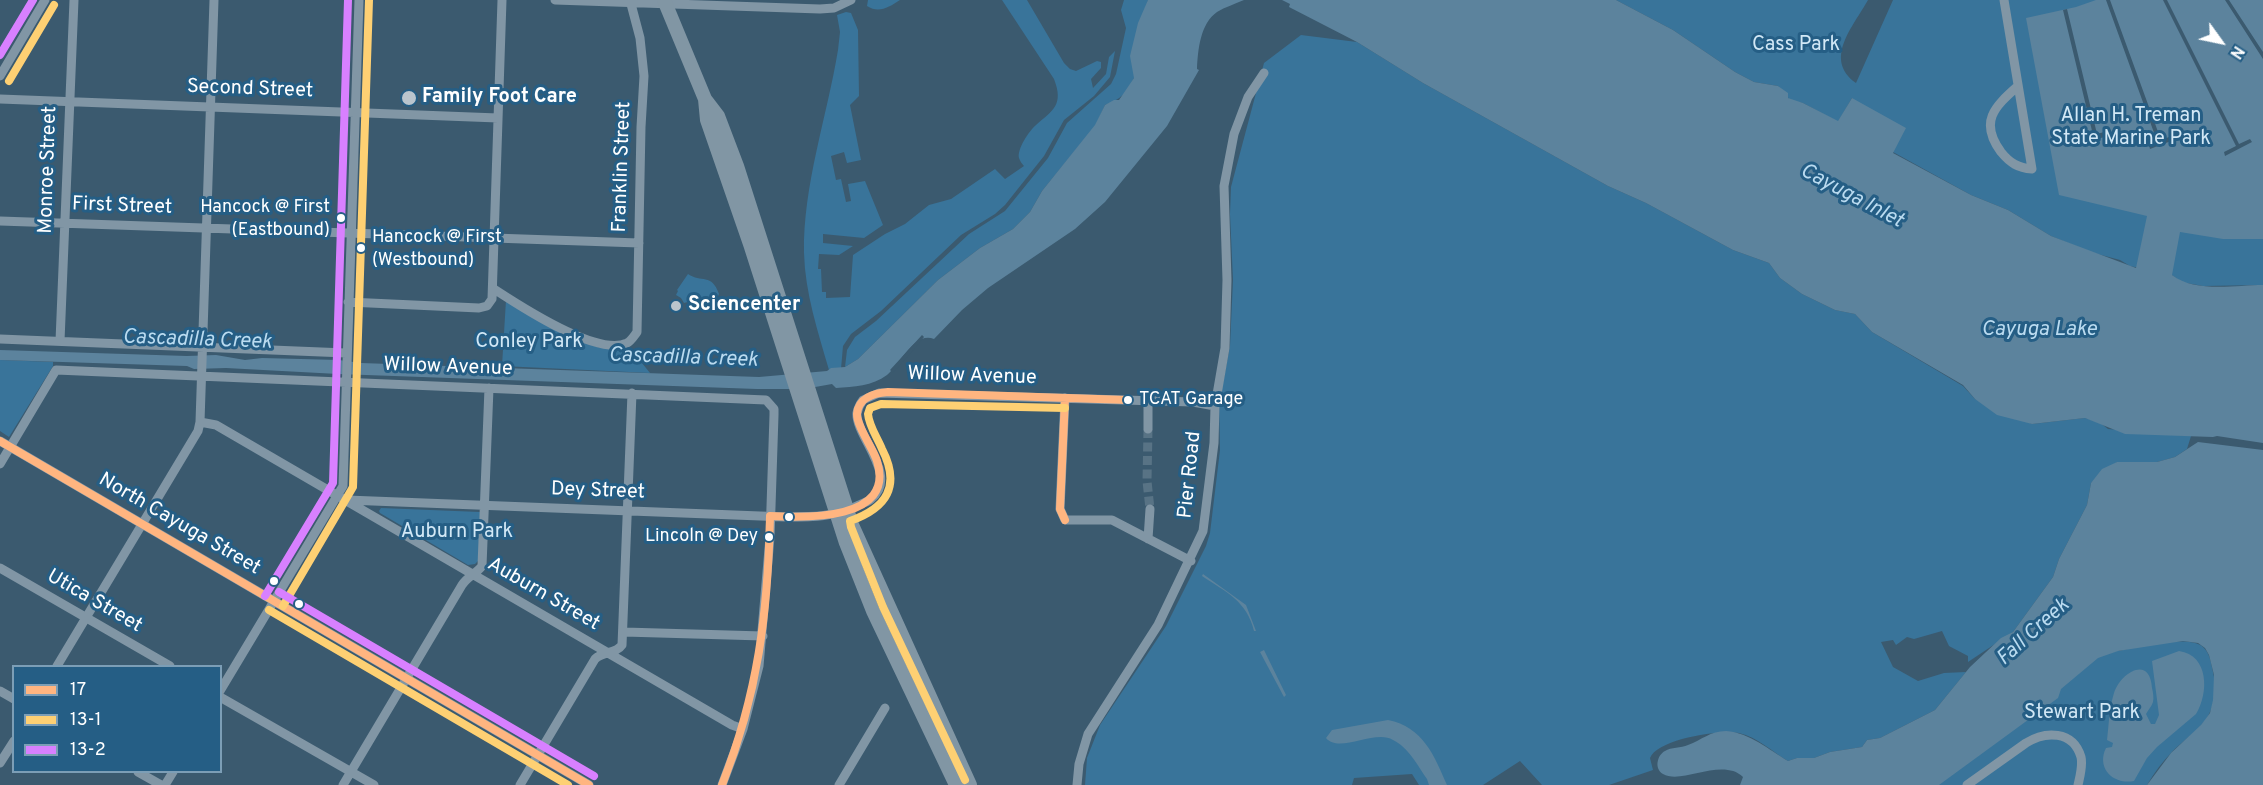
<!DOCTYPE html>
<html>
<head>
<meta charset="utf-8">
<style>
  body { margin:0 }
  #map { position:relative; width:2263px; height:785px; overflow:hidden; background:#3b5a6f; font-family:Overpass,sans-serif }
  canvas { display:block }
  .legend { position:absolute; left:12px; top:665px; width:210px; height:108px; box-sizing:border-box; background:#255e85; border:2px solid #7c9eb6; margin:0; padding:8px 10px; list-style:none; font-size:18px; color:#fff }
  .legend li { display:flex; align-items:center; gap:12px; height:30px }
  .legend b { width:30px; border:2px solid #7c9eb6 }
  .north { position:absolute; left:2191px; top:12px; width:60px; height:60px; -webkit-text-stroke:4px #255e85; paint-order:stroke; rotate:123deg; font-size:16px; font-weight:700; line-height:24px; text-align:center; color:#fff }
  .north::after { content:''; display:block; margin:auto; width:21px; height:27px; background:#fff; clip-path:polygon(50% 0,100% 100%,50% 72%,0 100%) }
</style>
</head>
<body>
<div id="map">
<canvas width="2263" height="785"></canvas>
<ul class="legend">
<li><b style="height:8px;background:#ffb580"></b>17</li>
<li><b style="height:8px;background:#fed073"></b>13-1</li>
<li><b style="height:8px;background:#d880ff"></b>13-2</li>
</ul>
<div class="north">N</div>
</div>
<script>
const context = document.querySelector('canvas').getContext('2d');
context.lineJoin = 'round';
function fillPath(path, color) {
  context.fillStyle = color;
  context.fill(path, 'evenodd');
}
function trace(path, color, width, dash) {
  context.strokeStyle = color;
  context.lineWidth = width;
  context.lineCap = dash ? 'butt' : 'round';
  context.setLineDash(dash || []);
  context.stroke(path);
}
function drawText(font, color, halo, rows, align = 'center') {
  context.font = font + ' Overpass,sans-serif';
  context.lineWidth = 6;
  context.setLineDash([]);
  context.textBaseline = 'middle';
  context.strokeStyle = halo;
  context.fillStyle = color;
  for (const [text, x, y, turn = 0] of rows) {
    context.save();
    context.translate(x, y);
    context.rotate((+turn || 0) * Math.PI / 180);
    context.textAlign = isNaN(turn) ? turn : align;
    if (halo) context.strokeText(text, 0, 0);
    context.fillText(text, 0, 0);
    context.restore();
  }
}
const green = new Path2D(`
  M868 0H900C889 7 879 14 867 6Z
  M1002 0H1027L1064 63 1070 69 1076 71 1097 61 1101 62V68L1091 79 1093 88 1106 74 1109 57 1115 51 1110 77 1094 96 1064 120 1044 156 1005 205 995 214 961 235 881 311 851 334 843 346 841 369 829 370C818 332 805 293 804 253 803 185 827 117 838 50L840 32 837 15 846 12 851 13 858 30 859 96 850 105 861 160 847 163 844 152 831 156 836 180 841 179 846 202 851 201 848 184 865 181 883 225 864 238 823 234V243L853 246 839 255 819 254 818 269H821L822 292H826V298L850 297 853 255 885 234 905 224 929 205 951 199 995 169 1005 179 1024 166C1022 164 1020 161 1019 158 1017 149 1029 131 1036 125 1053 110 1064 105 1054 79Z
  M1124 0H1148L1134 78C1126 93 1122 99 1105 105L1096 125 1042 191 1030 212 1013 229 980 248 938 280 858 359 845 367 847 350 855 337 876 321 969 234 1005 211 1048 158 1067 123 1111 84 1116 74 1126 28 1121 10Z
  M1616 0H1868C1853 27 1823 59 1856 83L1893 0H2263V285L2203 286 2181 282 2172 275 2130 266 2120 260 2090 252 2051 236 2008 210 1971 195 1893 152 1852 98 1838 122 1803 103 1791 101 1778 86 1754 82 1735 72 1673 30Z
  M1301 35 1357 42 1423 83 1608 186 1646 203 1733 250 1769 263 1780 278 1802 294 1835 310 1855 314 1872 332 1963 386 1975 399 2032 424 2085 418 2098 421 2108 429 2191 436 2187 449 2175 457 2157 462H2117L2091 483 2087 505 2059 559 2053 577 2013 632 1968 662V656L1949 646 1942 631 1914 639 1907 637 1896 645 1893 640 1881 642 1893 667 1918 681 1944 673 1966 672 1935 710 1880 738 1867 740 1862 747 1830 752 1814 758H1797L1788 761C1773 752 1757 737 1739 733 1721 729 1657 739 1650 758L1653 770 1609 785H1542L1520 761 1483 785H1419L1412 774 1354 778 1352 785H1085L1087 758 1100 725 1166 626 1206 546 1210 533 1220 450 1219 404 1230 346 1233 280 1230 214 1231 187 1264 63Z
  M688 274C701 283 712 273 719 294L714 304 704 306 701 302 691 301 684 303 681 298 676 295 678 291 677 290Z
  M506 300 597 347 625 350 630 348 650 373 502 366Z
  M0 360 53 362V366L9 437 0 431Z
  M381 508 480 512 479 560 475 564 468 565 380 513 379 511Z
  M2082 614 2118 651C2136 648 2189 634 2203 647 2210 653 2211 663 2213 672 2216 683 2215 702 2210 712 2203 729 2184 739 2172 752 2162 762 2154 773 2147 785H1854Z`);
const water = new Path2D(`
  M1148 0H1244C1235 4 1225 7 1217 12 1200 24 1198 50 1197 69L1199 70 1167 126 1105 202 1075 229 988 288 962 310 934 339C914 331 900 365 887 375 872 386 854 387 836 388L832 384 804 389H757L338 374 226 368 194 369 187 366 0 360V350L187 356 216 355 245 360 262 358 339 360 361 363 759 377 827 371 831 368 845 367 858 359 938 280 980 248 1013 229 1030 212 1042 191 1095 125 1105 105 1114 100H1119L1134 78 1130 56 1138 23Z
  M1282 0H1616L1673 30 1735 72 1754 82 1778 86 1788 93V98L1803 103 1838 121 1852 98 1906 128 1893 153 1971 195 2008 210 2051 236 2136 268 2147 216 2059 195 2026 18 2076 7 2096 0H2263V239H2223L2180 232 2172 275C2195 293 2235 285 2263 285V443L2217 436 2213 437 2125 434 2085 418 2032 424 1997 415 1975 399 1963 385 1872 332 1855 314 1835 310 1802 294 1780 278 1769 263 1733 250 1646 203 1608 186 1423 83 1357 42 1289 7 1290 4Z
  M2198 442 2263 450V785H2147L2171 753 2201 725 2210 713 2213 700 2214 675 2209 655 2205 648 2198 643 2183 641 2118 651 2098 658 2061 689 2058 698 1939 785H1740L1743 777C1722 757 1682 785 1663 774 1654 769 1657 755 1665 751 1671 747 1681 748 1688 745 1702 740 1710 731 1726 731 1750 733 1768 749 1788 761L1797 758H1814L1830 752 1862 747 1867 740 1880 738 1935 710 1970 667 2001 638 2013 632 2053 577 2059 559 2087 505 2091 483 2102 469 2117 462H2157L2175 457Z
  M1203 574 1246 605 1256 631H1254C1247 601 1226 592 1202 576Z
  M1264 650 1286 695 1284 697 1260 652Z
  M2179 651C2209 655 2209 693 2196 714L2157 747 2147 758 2134 781C2113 785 2096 768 2106 748L2112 747 2113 743 2107 740C2109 724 2109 709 2114 693 2121 672 2150 655 2152 688 2153 692 2154 698 2153 702 2152 706 2148 710 2146 714L2151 724H2155L2159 715 2152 661Z
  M1388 720C1423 727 1434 755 1447 785H1429L1427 779C1418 766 1408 747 1393 740 1375 729 1339 754 1326 738L1332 730Z`);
const pier = new Path2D(`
  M2106 0H2110L2161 140 2169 137 2171 141 2150 149 2149 145 2157 141Z
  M2163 0H2167L2239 144 2250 139 2252 142 2225 156 2224 152 2236 146Z
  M2225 0H2229L2263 52V59Z
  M2067 9 2097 134 2104 132 2105 137 2087 141 2086 137 2093 135 2063 10Z
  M922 335 924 337 916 347 893 373 890 370Z`);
const minorTunnel = new Path2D(`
  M1148 429 1147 481 1150 509`);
const minor = new Path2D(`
  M555 0 820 9 834 8 851 0
  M2004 0 2032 169C2018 168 2010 163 2001 152 1979 122 1994 107 2018 86
  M0 76 45 0
  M0 99 498 118
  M0 221 639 243
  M494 289C520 306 597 357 627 343 631 341 634 336 637 332L641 127 644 76 640 38 631 4
  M348 302 479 308 487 306 492 299 502 0
  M0 339 346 353
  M60 341 74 0
  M1065 398 1060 509 1065 520H1112L1191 561
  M1148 401V429
  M200 422 216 425 732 725 743 729
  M0 441 589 785
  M0 464 56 370 766 400 774 409V415L770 537 759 666 743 729 722 785
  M347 500 786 517C813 517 835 517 859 505 862 503 868 502 871 499 900 476 855 436 857 413 858 408 860 404 863 400L879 393 1193 402 1215 406
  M1148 539 1150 509
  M0 568 170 666
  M624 632 763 636
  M57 666 198 431 200 422 214 0
  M0 691 14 699
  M220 691 343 486 359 0
  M220 697 374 785
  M0 763 14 741
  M138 772 161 785
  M165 785 173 772
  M343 785 462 585C468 576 476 574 482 566L489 388
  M520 785 595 659C603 651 616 654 622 645L632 393
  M839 785 885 708
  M1077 785 1079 764 1088 734 1158 625 1203 531 1214 443 1215 406 1225 348 1227 280 1224 186 1234 134 1248 97 1264 73
  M1967 785 2026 743C2045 731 2073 730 2081 757 2083 766 2080 776 2078 785`);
const highway = new Path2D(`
  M664 0 705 99 718 116 737 166 852 525 970 785
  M705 99 707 120 751 247 846 543 873 611 956 785`);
const bus1 = new Path2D(`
  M1065 398 1060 509 1065 520
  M0 441 589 785
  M770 516C805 518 896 521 877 461 873 448 857 427 857 414 858 398 874 393 888 392L1128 400
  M722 785C758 694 768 613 770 516`);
const bus2 = new Path2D(`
  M9 81 54 5
  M283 606 353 487 369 0
  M269 610 568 785
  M965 780 883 607 851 527 850 521C887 508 901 486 882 449 877 437 869 426 868 414L870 408 881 404 1065 408`);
const bus3 = new Path2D(`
  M0 55 33 0
  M279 592 594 776
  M265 596 333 483 348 0`);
const markers = [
  [409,98,8,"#bac5cd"],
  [341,218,5,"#fff"],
  [361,248,5,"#fff"],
  [676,306,6,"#bac5cd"],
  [1128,400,5,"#fff"],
  [789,517,5,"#fff"],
  [769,537,5,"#fff"],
  [274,581,5,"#fff"],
  [299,604,5,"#fff"]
];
const busNames = [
  ["Hancock @ First",330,208],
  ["(Eastbound)",330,231],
  ["Hancock @ First",372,238,"left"],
  ["(Westbound)",372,261,"left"],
  ["TCAT Garage",1139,400,"left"],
  ["Lincoln @ Dey",758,537]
];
const parkNames = [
  ["Cass Park",1796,46],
  ["Allan H. Treman",2131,117],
  ["State Marine Park",2131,140],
  ["Conley Park",529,343],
  ["Auburn Park",457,533],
  ["Stewart Park",2082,714]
];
const streetNames = [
  ["Second Street",250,90,2],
  ["Franklin Street",623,167,-88],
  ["Monroe Street",49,170,-88],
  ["First Street",122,207,2],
  ["Willow Avenue",448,368,2],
  ["Willow Avenue",972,377,2],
  ["Pier Road",1191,475,-84],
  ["Dey Street",598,492,2],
  ["North Cayuga Street",179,525,30],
  ["Auburn Street",543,595,30],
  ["Utica Street",94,602,30]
];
const poiNames = [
  ["Family Foot Care",422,98],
  ["Sciencenter",688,306]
];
const waterNames = [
  ["Cayuga Inlet",1851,197,28],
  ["Cayuga Lake",2039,331],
  ["Cascadilla Creek",197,341,2],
  ["Cascadilla Creek",683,359,2],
  ["Fall Creek",2034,633,-42]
];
fillPath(green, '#39749a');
fillPath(water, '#5c839d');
fillPath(pier, '#3b5a6f');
trace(minorTunnel, '#587385', 9, [9, 4.5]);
trace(minor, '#8196a5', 9);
trace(highway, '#8196a4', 14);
trace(bus1, '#ffb580', 8);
trace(bus2, '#fed073', 8);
trace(bus3, '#d880ff', 8);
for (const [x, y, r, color] of markers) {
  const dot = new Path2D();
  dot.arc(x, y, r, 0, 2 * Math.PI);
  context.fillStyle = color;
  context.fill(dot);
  trace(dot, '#255e85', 2);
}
drawText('18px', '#fff', '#255e85', busNames, 'right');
drawText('20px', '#d2e8f6', '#255e85', parkNames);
drawText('20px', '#fff', '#255e85', streetNames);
drawText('bold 20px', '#fff', '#255e85', poiNames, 'left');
drawText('italic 21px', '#badbf0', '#255e85', waterNames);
</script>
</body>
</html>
